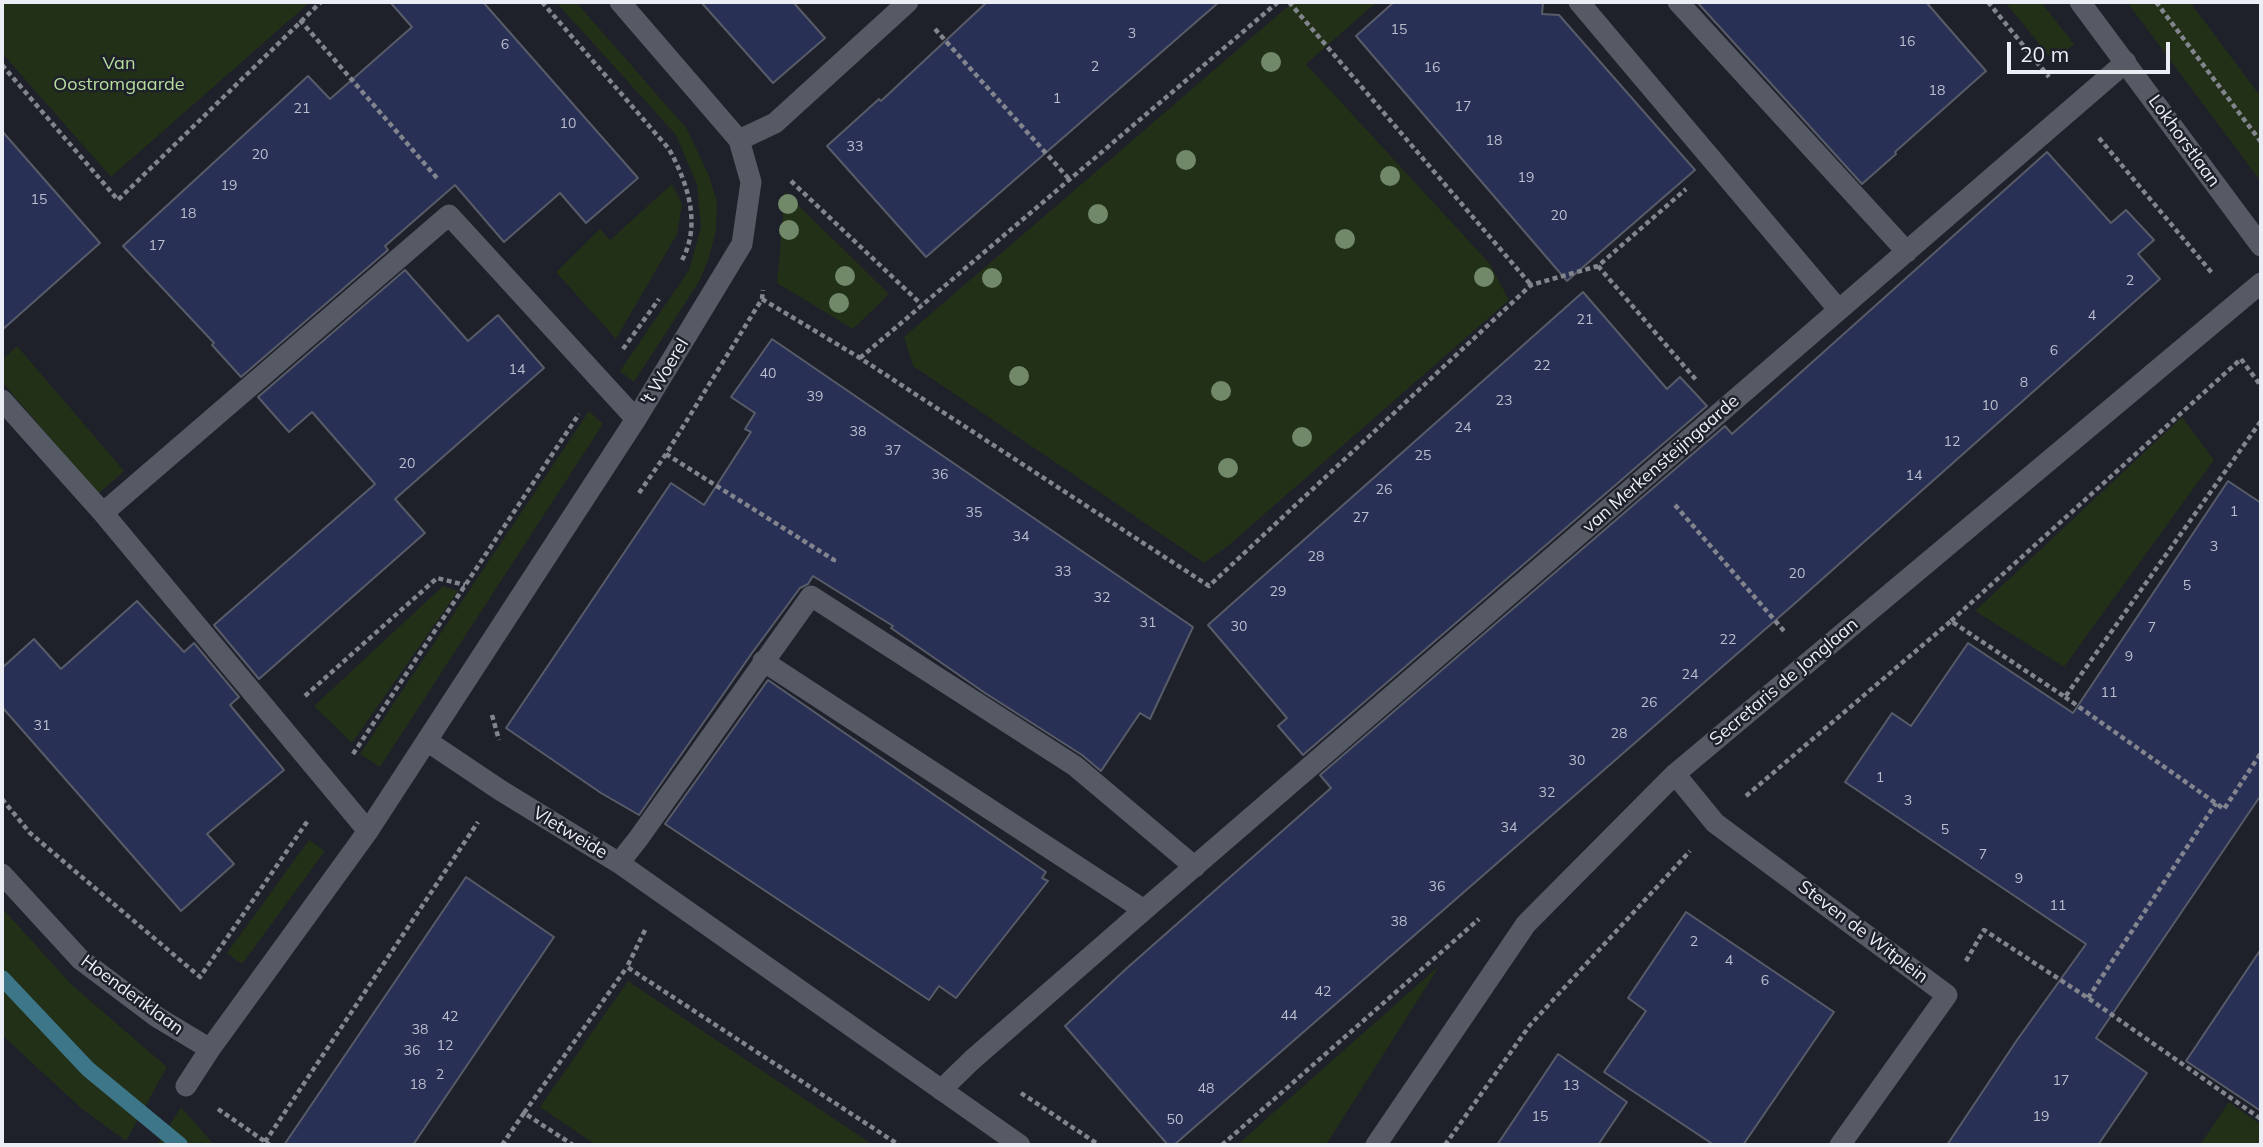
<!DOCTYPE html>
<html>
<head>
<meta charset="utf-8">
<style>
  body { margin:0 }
  #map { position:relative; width:2263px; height:1147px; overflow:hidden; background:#1e202a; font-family:Mulish,sans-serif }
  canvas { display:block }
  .frame { position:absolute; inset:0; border:4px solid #eceef6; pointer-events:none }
  .scale { position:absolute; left:2007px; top:42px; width:163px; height:32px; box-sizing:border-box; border:4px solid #eceef6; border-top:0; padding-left:9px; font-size:21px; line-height:24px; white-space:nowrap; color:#eceef6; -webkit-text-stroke:5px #1e202a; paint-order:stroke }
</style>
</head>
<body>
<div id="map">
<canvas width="2263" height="1147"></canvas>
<div class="frame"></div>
<div class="scale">20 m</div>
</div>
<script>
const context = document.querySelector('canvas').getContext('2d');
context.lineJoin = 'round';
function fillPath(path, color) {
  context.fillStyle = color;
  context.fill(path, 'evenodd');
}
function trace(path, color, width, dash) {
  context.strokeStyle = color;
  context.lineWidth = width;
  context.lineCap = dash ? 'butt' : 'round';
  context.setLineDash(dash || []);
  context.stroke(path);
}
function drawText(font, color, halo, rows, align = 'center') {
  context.font = font + ' Mulish,sans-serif';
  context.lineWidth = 5;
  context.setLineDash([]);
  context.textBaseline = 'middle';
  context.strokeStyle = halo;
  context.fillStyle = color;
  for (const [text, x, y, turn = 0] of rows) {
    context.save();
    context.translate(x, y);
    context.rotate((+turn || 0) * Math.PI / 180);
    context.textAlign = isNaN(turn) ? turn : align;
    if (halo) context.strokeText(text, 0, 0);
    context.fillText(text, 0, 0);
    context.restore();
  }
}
const green = new Path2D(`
  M2 2H310L111 177 2 53Z
  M556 2H576L687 129 709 176 717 202 716 230 709 257 700 280 634 382 620 371 689 270 701 227 697 185 676 135Z
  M1293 2H1377L1306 64 1490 264 1509 300 1229 545 1204 563 913 366 904 337Z
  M2005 2H2041L2074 44 2054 62Z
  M2127 2H2190L2261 97V182Z
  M672 184 682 204 677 234 616 339 556 272 600 229 610 240Z
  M785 192 889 294 853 329 777 283Z
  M17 346 124 471 98 494 2 382V360Z
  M589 411 603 424 380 767 360 754Z
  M2182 417 2214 460 2064 667 1975 611Z
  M443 586 458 591 352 743 314 706Z
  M309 840 325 851 242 964 227 953Z
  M2 908 72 985 167 1067 126 1141 81 1108 2 1035Z
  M1440 965 1326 1145H1237Z
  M628 981 873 1145H596L540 1107Z
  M2229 1102 2261 1125V1145H2200Z
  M181 1107 214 1145H157Z`);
const stream = new Path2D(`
  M2 978 88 1069 180 1145`);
const building = new Path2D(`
  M390 2H483L638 178 586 223 560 193 504 242 455 185 385 246 388 250 241 377 212 345 214 343 123 246 308 76 330 99 412 27Z
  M701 2H793L825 38 773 83Z
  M987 2H1219L926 257 827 146 879 99 881 101Z
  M1394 2H1543L1542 14 1559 15 1695 170 1567 281 1356 36Z
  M1697 2H1926L1986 71 1895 152 1896 154 1862 184Z
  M2 131 100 243 2 330Z
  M2047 152 2111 223 2126 210 2154 240 2138 254 2160 279 1793 605 1174 1145H1168L1065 1026 1127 968 1331 788 1320 775 1725 426 1732 434Z
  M405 270 468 341 498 315 544 368 395 499 425 533 259 679 214 625 375 484 312 412 289 432 258 397Z
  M1583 292 1667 389 1680 377 1707 406 1303 755 1278 726 1287 718 1208 625Z
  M772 339 1193 627 1150 719 1140 713 1101 771 1082 755 985 693 891 628 893 626 813 576 808 584 800 588 752 653 639 815 601 793 506 728 671 483 704 505 751 432 745 429 755 413 731 397Z
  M2228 481 2261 503V795L2096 1038 2147 1073 2098 1145H1947L2017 1040 2086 944 1845 782 1892 713 1911 726 1968 643 2073 713Z
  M137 601 184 652 194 643 239 697 230 705 284 770 207 834 234 864 181 911 2 707V668L34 639 61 669Z
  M768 680 1046 872 1042 878 1048 881 956 998 939 986 929 1000 665 824Z
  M466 877 554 937 413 1145H284Z
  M1686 912 1834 1012 1743 1145H1714L1604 1072 1646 1011 1628 998Z
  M2261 949V1111L2186 1061Z
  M1558 1054 1627 1102 1598 1145H1497Z`);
const path = new Path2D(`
  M542 2 669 149C688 184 702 225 681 262
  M1289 2 1531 285
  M1988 2 2049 77
  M2156 2 2261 142
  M300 20 437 178
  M935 29 1069 179
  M2 65 118 200 321 2
  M2099 138 2212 273
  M791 181 921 304
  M1598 266 1697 381
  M762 299 860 358 1209 586 1531 285 1598 266 1686 189
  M623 349 659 299
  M860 358 1278 2
  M2241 359 2261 386
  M666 454 834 560 832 563
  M639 493 666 454 762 299 763 290
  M1675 505 1784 631
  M1951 621 2241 359
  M305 696 437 578 465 585
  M2065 697 2224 809 2261 753
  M492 715 499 740
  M353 754 579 414
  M1746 796 1951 621 2065 697 2261 421
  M2 799 30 833 200 977 309 819
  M645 930 627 967 899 1145
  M1966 961 1984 930 2088 998 2261 1119
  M2088 998 2216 803
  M1021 1093 1099 1145
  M218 1109 270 1145
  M524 1113 627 967
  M265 1142 478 822
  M502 1145 524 1113 573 1145
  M1222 1145 1479 919
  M1445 1145 1530 1025 1690 851`);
const minor = new Path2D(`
  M1579 2 1839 310
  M1678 2 1907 252
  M2080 2 2261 246
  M739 140 775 123 908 2
  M2 400 103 513 368 831
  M103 513 449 215 636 419
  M763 661 1144 910
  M427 741 500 790 619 863 1020 1145
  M1675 774 1715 823 1947 995 1840 1145
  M619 863 638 839 811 596 1075 766 1195 867
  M2 874 80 959 157 1017 210 1049
  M186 1086 210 1049 368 831 636 419 742 244 751 182 739 140 620 2
  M941 1090 972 1060 1144 910 2126 62
  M1376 1145 1526 924 1675 774 2261 283`);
const trees = [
  [1271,62],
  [1186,160],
  [1390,176],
  [788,204],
  [1098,214],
  [789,230],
  [1345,239],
  [845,276],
  [1484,277],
  [992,278],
  [839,303],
  [1019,376],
  [1221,391],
  [1302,437],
  [1228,468]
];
const numberNames = [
  ["15",1399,30],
  ["3",1132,34],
  ["16",1907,42],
  ["6",505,45],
  ["2",1095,67],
  ["16",1432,68],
  ["18",1937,91],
  ["1",1057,99],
  ["17",1463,107],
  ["21",302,109],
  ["10",568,124],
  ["18",1494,141],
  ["33",855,147],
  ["20",260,155],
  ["19",1526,178],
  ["19",229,186],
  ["15",39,200],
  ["18",188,214],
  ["20",1559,216],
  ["17",157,246],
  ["2",2130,281],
  ["4",2092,316],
  ["21",1585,320],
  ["6",2054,351],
  ["22",1542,366],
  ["14",517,370],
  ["40",768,374],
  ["8",2024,383],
  ["39",815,397],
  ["23",1504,401],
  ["10",1990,406],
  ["24",1463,428],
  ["38",858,432],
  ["12",1952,442],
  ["37",893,451],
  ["25",1423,456],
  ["20",407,464],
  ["36",940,475],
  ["14",1914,476],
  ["26",1384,490],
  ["1",2234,512],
  ["35",974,513],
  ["27",1361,518],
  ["34",1021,537],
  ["3",2214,547],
  ["28",1316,557],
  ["33",1063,572],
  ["20",1797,574],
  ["5",2187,586],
  ["29",1278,592],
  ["32",1102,598],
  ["31",1148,623],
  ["30",1239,627],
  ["7",2152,628],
  ["22",1728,640],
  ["9",2129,657],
  ["24",1690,675],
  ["11",2109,693],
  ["26",1649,703],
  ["31",42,726],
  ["28",1619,734],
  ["30",1577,761],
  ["1",1880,778],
  ["32",1547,793],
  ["3",1908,801],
  ["34",1509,828],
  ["5",1945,830],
  ["7",1983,855],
  ["9",2019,879],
  ["36",1437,887],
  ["11",2058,906],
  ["38",1399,922],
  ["2",1694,942],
  ["4",1729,961],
  ["6",1765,981],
  ["42",1323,992],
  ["44",1289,1016],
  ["42",450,1017],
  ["38",420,1030],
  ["12",445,1046],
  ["36",412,1051],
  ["2",440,1075],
  ["17",2061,1081],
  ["18",418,1085],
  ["13",1571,1086],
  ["48",1206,1089],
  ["15",1540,1117],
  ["19",2041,1117],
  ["50",1175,1120]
];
const parkNames = [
  ["Van",119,64],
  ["Oostromgaarde",119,85]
];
const streetNames = [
  ["Lokhorstlaan",2184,141,54],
  ["'t Woerel",665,372,-59],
  ["van Merkensteijngaarde",1661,464,-41],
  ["Secretaris de Jonglaan",1784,682,-40],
  ["Vletweide",570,833,31],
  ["Steven de Witplein",1863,932,37],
  ["Hoenderiklaan",132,995,36]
];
fillPath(green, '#223018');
trace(stream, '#3e7689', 16);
fillPath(building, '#283055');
trace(building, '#585c68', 2);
trace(path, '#83858e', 4.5, [5, 3.5]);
trace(minor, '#565a65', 21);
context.fillStyle = '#718869';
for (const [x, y] of trees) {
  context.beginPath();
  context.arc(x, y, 10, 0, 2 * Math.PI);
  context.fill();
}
drawText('14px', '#bbbece', null, numberNames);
drawText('18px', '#b5dd9c', '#1e202a', parkNames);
drawText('18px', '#eceef6', '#1e202a', streetNames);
</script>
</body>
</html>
